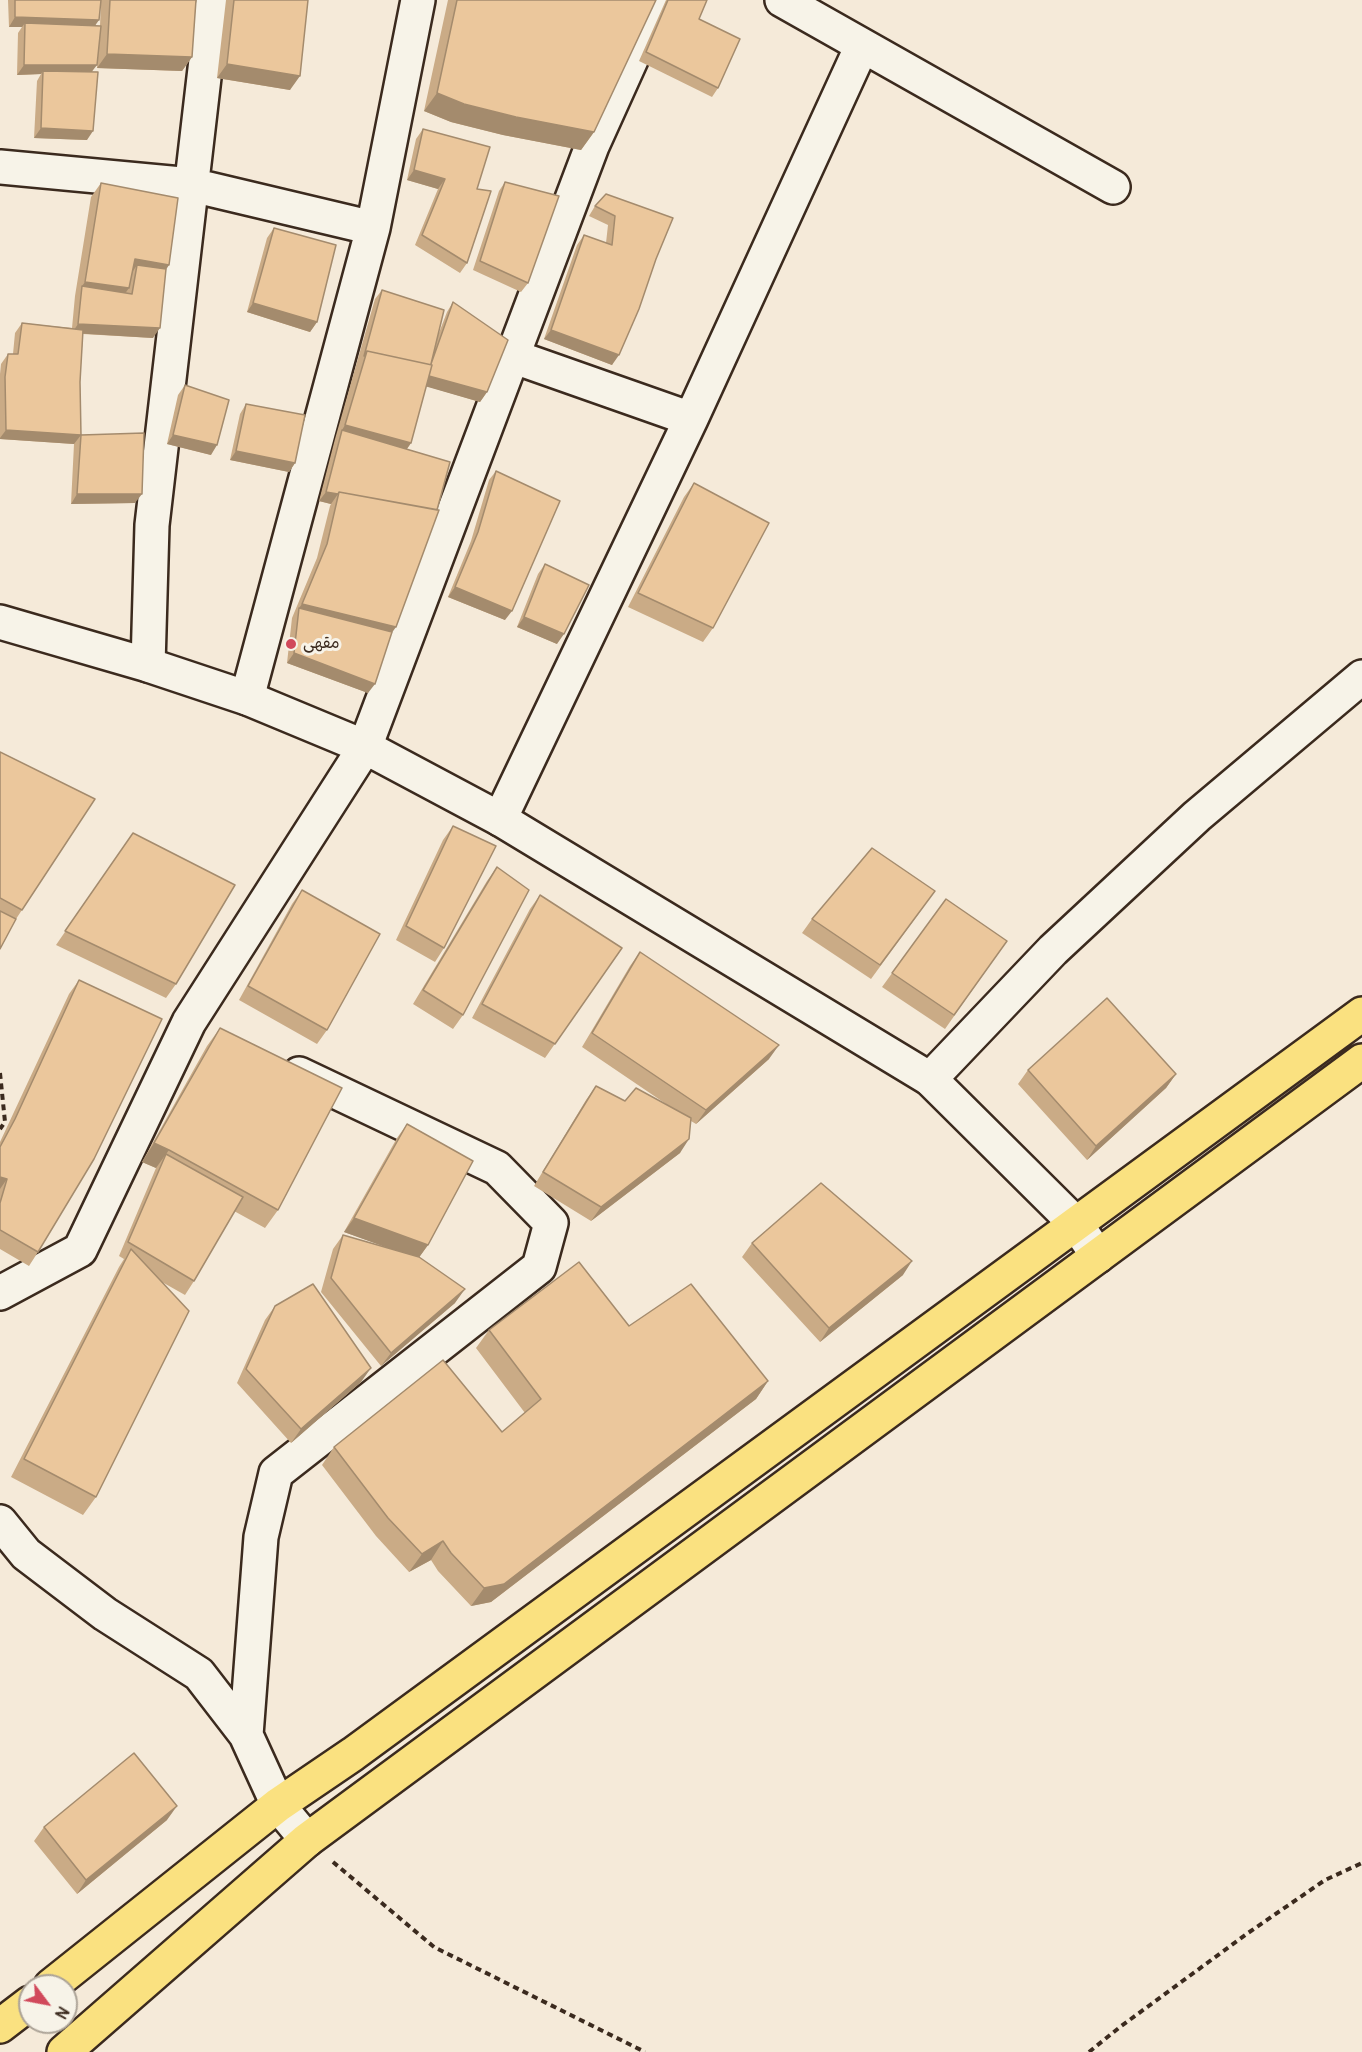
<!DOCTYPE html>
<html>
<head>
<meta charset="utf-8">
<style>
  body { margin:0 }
  #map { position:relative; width:1362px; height:2052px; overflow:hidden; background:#f5ead9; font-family:Pangolin,sans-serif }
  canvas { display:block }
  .north { position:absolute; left:18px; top:1974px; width:60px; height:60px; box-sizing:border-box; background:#f7f3e8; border:2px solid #aca397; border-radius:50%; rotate:122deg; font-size:16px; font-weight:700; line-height:24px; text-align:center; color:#3b2a1e }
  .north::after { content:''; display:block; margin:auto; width:21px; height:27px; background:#d1495b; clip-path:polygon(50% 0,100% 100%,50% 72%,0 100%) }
</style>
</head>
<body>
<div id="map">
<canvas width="1362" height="2052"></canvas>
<div class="north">N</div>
</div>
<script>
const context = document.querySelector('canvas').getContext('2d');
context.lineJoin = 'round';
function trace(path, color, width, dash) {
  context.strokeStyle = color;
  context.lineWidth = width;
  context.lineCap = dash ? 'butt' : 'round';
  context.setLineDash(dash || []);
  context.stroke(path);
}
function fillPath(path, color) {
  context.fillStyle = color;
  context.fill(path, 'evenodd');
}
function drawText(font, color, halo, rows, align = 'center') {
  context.font = font + ' Pangolin,"Playpen Sans Arabic",sans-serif';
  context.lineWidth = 6;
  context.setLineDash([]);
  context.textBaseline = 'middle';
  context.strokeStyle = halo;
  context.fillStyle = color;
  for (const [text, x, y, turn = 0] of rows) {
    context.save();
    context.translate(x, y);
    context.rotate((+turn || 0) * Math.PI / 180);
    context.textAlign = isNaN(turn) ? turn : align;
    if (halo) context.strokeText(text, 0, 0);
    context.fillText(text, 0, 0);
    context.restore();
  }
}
const path = new Path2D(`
  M0 1073 5 1122 0 1129
  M333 1862 434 1947 645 2052
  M1089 2052 1120 2027 1248 1933 1325 1880 1362 1863`);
const street = new Path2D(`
  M782 0 1113 187
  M0 167 192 185 373 228 418 0
  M512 356 691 419
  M148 665 152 525 213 0
  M247 698 373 228
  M500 819 691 419 862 46
  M930 1079 1053 950 1197 816 1362 677
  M0 1293 80 1250 189 1022 365 747 592 146 658 0
  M0 1522 26 1554 105 1614 199 1674 246 1735 278 1805 307 1840
  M246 1735 261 1537 276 1473 539 1267 551 1223 497 1168 299 1074`);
const secondary = new Path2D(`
  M0 622 148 665 247 698 365 747 500 819 930 1079 1076 1224 1098 1256`);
const primary = new Path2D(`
  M51 1986 278 1805 353 1754 1362 1014
  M0 2026 30 2003
  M64 2052 307 1840 1362 1061`);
const wall = new Path2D(`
  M8 0H101L95 26H100L101 0H196L192 57 182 71 97 68 98 52 92 71 87 140 34 138 37 81 41 74 17 75 18 33 22 27H9Z
  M226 0H308L290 90 217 78Z
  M448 0H656L594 132 581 150 503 135 451 122 424 111Z
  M666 0H707L699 19 718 88 712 97 639 61Z
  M423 129 477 189 467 263 460 273 415 245 438 189 407 180 416 139Z
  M505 182 528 283 521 292 473 270 499 191Z
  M101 183 166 269 153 338 83 334 80 382 81 435 135 503 71 504 74 444 0 439V374L1 364 8 354H13L15 333 22 323 72 328 75 296 91 197Z
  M595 206 673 218 612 365 544 339 577 245 584 235 606 243 608 225 589 216Z
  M274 228 317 322 310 332 247 312 267 238Z
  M382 290 437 338 447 312 453 302 487 392 480 402 426 386 411 443 407 449 392 632 368 693 287 663 292 618 317 558 330 506 331 504 319 501 335 439 375 299Z
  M185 385 211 455 167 444 178 395Z
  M246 404 295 463 289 472 230 460 240 414Z
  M496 471 505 620 448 597 471 541 489 480Z
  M694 483 713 628 703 642 628 607 684 497Z
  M545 564 557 644 517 627 538 574Z
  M0 752 95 799 16 919 0 949Z
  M453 826 444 948 435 962 396 940 443 840Z
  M133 833 176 984 166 998 56 945Z
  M497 867 463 1015 453 1029 413 1004 487 881Z
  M302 890 327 1030 317 1044 239 1000 292 904Z
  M540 895 622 948 545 1058 472 1018 530 909Z
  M946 899 1007 941 945 1029 882 987Z
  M925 905 871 979 802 933 812 919Z
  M640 952 769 1059 696 1124 691 1121 680 1153 591 1221 534 1186 586 1100 596 1086 625 1101 669 1106 582 1047 630 966Z
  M79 980 38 1252 29 1266 0 1249V1142L69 994Z
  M220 1028 278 1210 265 1228 234 1211 194 1281 185 1295 162 1282 96 1497 83 1515 11 1477 119 1267 124 1259 119 1256 156 1168 142 1162 207 1046Z
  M1028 1070 1176 1074 1166 1088 1087 1160 1018 1084Z
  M407 1124 428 1245 419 1257 455 1303 381 1366 321 1292 333 1249 343 1235 392 1249 344 1232 397 1138Z
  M752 1243 903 1275 820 1342 742 1257Z
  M275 1306 361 1382 291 1443 237 1383 265 1320Z
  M629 1326 768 1381 756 1399 491 1602 471 1606 438 1571 431 1560 409 1572 376 1536 322 1465 334 1447 502 1432 525 1413 476 1348 489 1330Z
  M167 1820 77 1894 34 1841 44 1827Z`);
const shadedWall = new Path2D(`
  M15 17 99 20 92 30 25 23 22 27H9Z
  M107 54 192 57 182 71 97 68Z
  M227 64 300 76 290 90 217 78Z
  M24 65H97L90 74 43 71 41 74 17 75Z
  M437 93 594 132 581 150 503 135 451 122 424 111Z
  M41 128 93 131 87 140 34 138Z
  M414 170 445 179 438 189 407 180Z
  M135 259 169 265 160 279 137 265 131 274Z
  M85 282 129 288 119 302 82 286Z
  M253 303 317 322 310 332 247 312Z
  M78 324 160 328 153 338 72 333Z
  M551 330 619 355 612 365 544 339Z
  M427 375 487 392 480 402 421 385Z
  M345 425 411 443 401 457 342 430Z
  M6 430 81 435 74 444 0 439V438Z
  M173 435 217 445 211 455 167 444Z
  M236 451 295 463 289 472 230 460Z
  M326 492 338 494 331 504 319 501Z
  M77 494H142L135 503 71 504Z
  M455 587 512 611 505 620 448 597Z
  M302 604 396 627 386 641 299 608Z
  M524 617 564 634 557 644 517 627Z
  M294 653 375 684 368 693 287 663Z
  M779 1045 769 1059 696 1124 706 1110Z
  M1176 1074 1166 1088 1087 1160 1096 1146Z
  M689 1139 680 1153 591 1221 601 1207Z
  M154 1143 169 1150 156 1168 142 1162Z
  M0 1177 7 1179 0 1189Z
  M354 1218 428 1245 418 1259 344 1232Z
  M912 1261 903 1275 820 1342 829 1328Z
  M465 1289 455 1303 381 1366 391 1353Z
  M371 1368 361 1382 291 1443 301 1429Z
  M768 1381 756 1399 491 1602 471 1606 484 1588Z
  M443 1541 431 1560 409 1572 422 1554Z
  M177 1806 167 1820 77 1894 86 1880Z`);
const building = new Path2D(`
  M15 0H101L99 20 15 17Z
  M110 0H196L192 57 107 54Z
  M234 0H308L300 76 227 64Z
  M457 0H656L594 132 516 117 464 104 437 93Z
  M668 0H707L699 19 740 39 718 88 646 52Z
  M25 23 101 26 97 65H24Z
  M43 71 98 72 93 131 41 128Z
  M423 129 490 147 477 189 491 191 467 263 422 235 445 179 414 170Z
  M505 182 559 196 528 283 480 261Z
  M101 183 178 198 169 265 135 259 129 288 85 282Z
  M606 194 673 218 656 259 639 309 619 355 551 330 584 235 612 245 615 216 595 206Z
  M274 228 336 245 317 322 253 303Z
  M137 265 166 269 160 328 78 324 82 286 132 294Z
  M382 290 444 310 431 364 453 302 508 340 487 392 429 376 432 365 367 351 364 356Z
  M22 323 83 330 80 382 81 435 6 430 5 377 8 354H18Z
  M367 351 432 365 411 443 345 425Z
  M185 385 229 400 217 445 173 435Z
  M246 404 305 415 295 463 236 451Z
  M342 430 450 462 437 510 339 492 338 494 326 492Z
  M144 433 142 494H77L81 435Z
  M496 471 560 501 512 611 455 587 478 532Z
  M694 483 769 523 713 628 638 593Z
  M339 492 439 510 396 627 302 604 327 544Z
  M545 564 589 585 564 634 524 617Z
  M299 608 392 632 375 684 294 653Z
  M0 752 95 799 22 910 0 898Z
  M453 826 496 846 444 948 406 926Z
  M133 833 235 885 176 984 65 931Z
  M872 848 935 891 880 965 812 919Z
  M497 867 529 890 463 1015 423 990Z
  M302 890 380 934 327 1030 248 986Z
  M540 895 622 948 555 1044 482 1004Z
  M946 899 1007 941 954 1015 892 973Z
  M0 911 16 919 0 949Z
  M640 952 779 1045 706 1110 592 1033Z
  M79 980 162 1019 94 1159 38 1252 0 1230V1203L7 1179 0 1177V1147L15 1119Z
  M1107 998 1176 1074 1096 1146 1028 1070Z
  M220 1028 342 1088 278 1210 169 1150 154 1143Z
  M596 1086 625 1101 636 1088 691 1118 689 1139 601 1207 543 1172Z
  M407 1124 473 1161 428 1245 354 1218Z
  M166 1154 243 1197 194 1281 128 1242Z
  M821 1183 912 1261 829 1328 752 1243Z
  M343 1235 419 1257 465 1289 391 1353 331 1278Z
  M131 1249 189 1311 96 1497 24 1459Z
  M579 1262 629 1326 691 1284 768 1381 504 1584 484 1588 451 1553 443 1541 422 1554 388 1518 334 1447 443 1360 502 1432 541 1399 489 1330Z
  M313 1284 371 1368 301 1429 246 1369 275 1306Z
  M134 1753 177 1806 86 1880 44 1827Z`);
const markers = [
  [291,644,6,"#d1495b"]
];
const poiNames = [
  ["مقهى",303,644]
];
trace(street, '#3b2a1e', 38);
trace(secondary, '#3b2a1e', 38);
trace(primary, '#3b2a1e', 38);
trace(path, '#3b2a1e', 4, [6, 4.5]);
trace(street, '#f7f3e8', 33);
trace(secondary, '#f7f3e8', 33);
trace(primary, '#fae180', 33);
fillPath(wall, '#caab86');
fillPath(shadedWall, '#a48b6d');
fillPath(building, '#ebc79c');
trace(building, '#a48b6d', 1.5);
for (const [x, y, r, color] of markers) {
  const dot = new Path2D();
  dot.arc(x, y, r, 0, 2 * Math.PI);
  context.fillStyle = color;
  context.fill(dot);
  trace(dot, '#f7f3e8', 2);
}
drawText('16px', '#3b2a1e', '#f7f3e8', poiNames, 'left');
</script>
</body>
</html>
